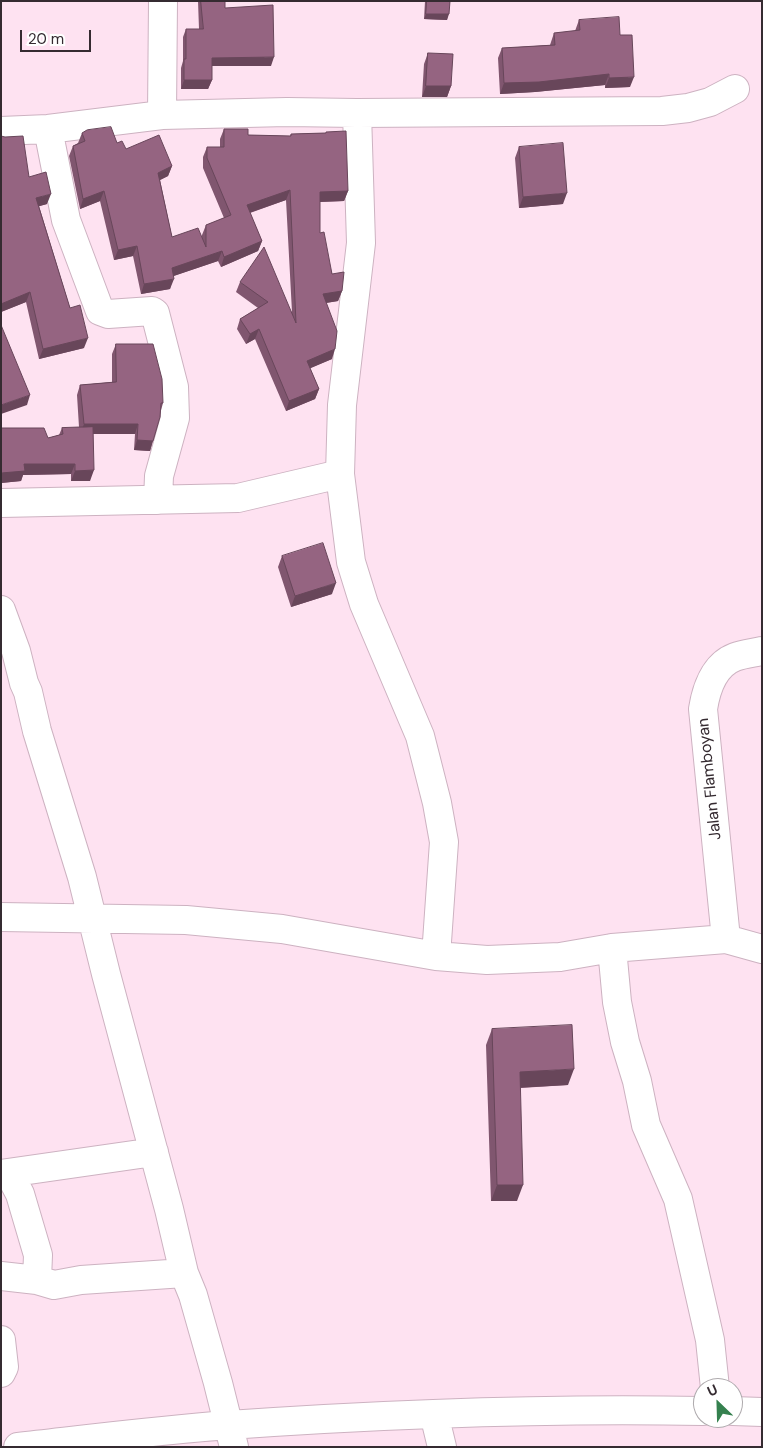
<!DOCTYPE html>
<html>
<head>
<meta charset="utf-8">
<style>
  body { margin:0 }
  #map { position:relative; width:763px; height:1448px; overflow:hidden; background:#fee2f1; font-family:"DM Sans",sans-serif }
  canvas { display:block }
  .frame { position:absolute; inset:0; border:2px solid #352b31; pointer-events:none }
  .north { position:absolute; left:693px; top:1378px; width:50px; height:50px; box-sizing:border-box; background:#fff; border:1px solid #aeaaad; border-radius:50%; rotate:336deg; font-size:14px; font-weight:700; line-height:20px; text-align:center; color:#352b31 }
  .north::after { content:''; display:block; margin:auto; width:18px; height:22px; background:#35814f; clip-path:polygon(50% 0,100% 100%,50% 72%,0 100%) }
  .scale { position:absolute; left:20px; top:30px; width:71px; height:22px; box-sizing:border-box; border:2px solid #352b31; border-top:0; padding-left:6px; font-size:15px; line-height:18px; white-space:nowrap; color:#352b31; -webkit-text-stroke:4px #fff; paint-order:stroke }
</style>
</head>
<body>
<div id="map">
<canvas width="763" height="1448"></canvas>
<div class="frame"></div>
<div class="north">U</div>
<div class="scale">20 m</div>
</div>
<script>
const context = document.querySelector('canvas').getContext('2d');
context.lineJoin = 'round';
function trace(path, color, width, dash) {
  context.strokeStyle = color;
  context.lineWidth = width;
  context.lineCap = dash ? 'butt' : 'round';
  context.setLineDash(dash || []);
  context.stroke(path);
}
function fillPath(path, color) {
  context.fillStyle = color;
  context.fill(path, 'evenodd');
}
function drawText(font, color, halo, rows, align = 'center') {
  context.font = font + ' "DM Sans",sans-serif';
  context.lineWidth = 5;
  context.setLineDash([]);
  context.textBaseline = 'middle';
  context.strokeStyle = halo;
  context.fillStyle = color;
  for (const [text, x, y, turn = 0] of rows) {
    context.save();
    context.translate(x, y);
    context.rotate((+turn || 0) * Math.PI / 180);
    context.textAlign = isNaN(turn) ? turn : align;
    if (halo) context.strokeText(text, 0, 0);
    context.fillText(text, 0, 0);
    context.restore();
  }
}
const minor = new Path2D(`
  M357 113 361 243 342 405 340 474 351 562 364 604 420 736 437 803 444 842 436 956
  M162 115 163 1
  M48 129 66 220 100 311 108 314 152 311 155 313 174 387 175 418 159 476 158 500
  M1 131 48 129 162 115 287 112 357 113 662 111 688 108 710 102 735 89
  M1 503 238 498 340 474
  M1 610 16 651 24 683 28 692 37 731 82 877 106 974 169 1209 184 1273 193 1295 218 1383 234 1447
  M1 917 186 920 282 929 436 956 487 960 560 957 612 948 726 939 762 949
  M726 939 703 709C706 690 714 665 735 657 743 654 753 653 762 651
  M612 948 617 1002 625 1042 637 1081 646 1125 678 1199 710 1340 715 1388
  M9 1173 20 1194 38 1255 37 1280
  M1 1174 154 1152
  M1 1276 37 1280 54 1285 81 1280 184 1273
  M1 1340 4 1367 1 1373
  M733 1411 762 1412
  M434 1414 442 1447
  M18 1447C89 1439 159 1430 229 1425 387 1414 545 1408 703 1411`);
const wall = new Path2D(`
  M198 1H225V8L271 66H212V80L208 89H181V68L183 61V37L186 29H199Z
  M425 1H450L447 20 424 19Z
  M579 20 620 35 630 87 605 88V85L535 92 500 94 498 58 502 48 550 45 554 33 575 31Z
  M428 53 451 86 447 97H422L424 64Z
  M224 129 248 135 290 136 291 134 326 133V132L348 191 344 201 320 202V233L332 274 342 291 338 301 326 303 332 359 310 368 319 389 315 399 286 411 255 339 246 344 237 329 240 319 258 308 236 292 240 282 292 312 286 200 250 213 262 241 258 251 221 267 218 261 173 276 170 289 141 294 133 256 114 260 100 201 80 209 69 156 73 146 78 143 82 133 117 143 126 149 172 166 168 176 160 180 172 237 202 239V235L206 225 224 218 203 168V157L207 147H220V139Z
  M1 136 29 177 47 204 39 206 70 308 84 348 39 359 26 302 1 312Z
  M519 147 563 204 519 208 515 158Z
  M116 344 163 403 150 451 134 450 135 434H93L90 481H71V474L23 475 21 481 1 483 48 438 59 435 62 428 79 427 77 395 80 385 112 382V354Z
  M282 556 332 594 291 607 278 567Z
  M492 1029 568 1085 520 1088 517 1201H491L486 1045Z`);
const shadedWall = new Path2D(`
  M426 14H449L447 20 424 19Z
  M274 57 271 66H209L212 58Z
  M609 74 605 85 535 92 500 94 504 83Z
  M634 77 630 87 605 88 609 78Z
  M184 80H212L208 89H181Z
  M426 86H451L447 97H422Z
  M172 166 168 176 154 183 158 173Z
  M290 190 286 200 243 215 247 205Z
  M104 191 100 201 80 209 83 199Z
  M348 191 344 201 317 202 320 192Z
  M567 193 563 204 519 208 523 197Z
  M51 194 47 204 33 208 36 198Z
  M262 241 258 251 221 267 224 257Z
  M137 246 133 256 114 260 118 250Z
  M222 251 218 261 168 278 172 268Z
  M174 279 170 289 141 294 144 284Z
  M342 291 338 301 319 304 323 294Z
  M30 292 26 302 1 312V304Z
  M259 329 255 339 246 344 250 334Z
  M88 338 84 348 39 359 43 349Z
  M335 349 332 359 304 371 307 361Z
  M319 389 315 399 286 411 289 401Z
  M30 395 27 405 1 414V405Z
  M84 424H138L135 434H80Z
  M137 440 153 441 150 451 134 450Z
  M24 464H75L71 474 23 475 21 481 1 483V473Z
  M94 470 90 481H71L75 471Z
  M336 583 332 594 291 607 295 596Z
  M574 1069 568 1085 514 1088 520 1072Z
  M497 1185H523L517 1201H491Z`);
const building = new Path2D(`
  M201 1H225V8L273 5 274 57 212 58V80H184V59H186V29H203Z
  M427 1H450L449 14H426Z
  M619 17 620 35H632L634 77 609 78V74L539 82 504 83 502 48 555 45 554 33 580 30 579 20Z
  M428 53 453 54 451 86H426Z
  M111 127 117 143 122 141 126 149 159 135 172 166 158 173 172 237 198 228 206 247V225L231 215 207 158V147H224V129H248V135L291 136V134L326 133V132L346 131 348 191 320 192V233L324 232 332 274 344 272 342 291 323 294 337 331 335 349 307 361 319 389 289 401 259 329 250 334 240 319 268 302 240 282 264 247 296 323 290 190 247 205 262 241 224 257 222 251 172 268 174 279 144 284 137 246 118 250 104 191 83 199 73 146 85 141 82 133 87 130Z
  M1 136 5 137 23 136 29 177 46 172 51 194 36 198 70 308 80 305 88 338 43 349 30 292 1 304Z
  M563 143 567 193 523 197 519 147Z
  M1 325 30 395 1 405Z
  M116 344H153L162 379 163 403H161L160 417 153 441 137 440 138 424H84L80 385 116 382Z
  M93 427 94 470 75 471V464H24L25 471 1 473V428H44L48 438 63 434 62 428Z
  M323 543 336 583 295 596 282 556Z
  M572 1025 574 1069 520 1072 523 1185H497L492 1029Z`);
const streetNames = [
  ["Jalan Flamboyan",710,779,-96]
];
trace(minor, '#cdb2c1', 30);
trace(minor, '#fff', 28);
fillPath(wall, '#80566f');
fillPath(shadedWall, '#68465a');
fillPath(building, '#956481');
trace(building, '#68465a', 1);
drawText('16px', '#352b31', '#fff', streetNames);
</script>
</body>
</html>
